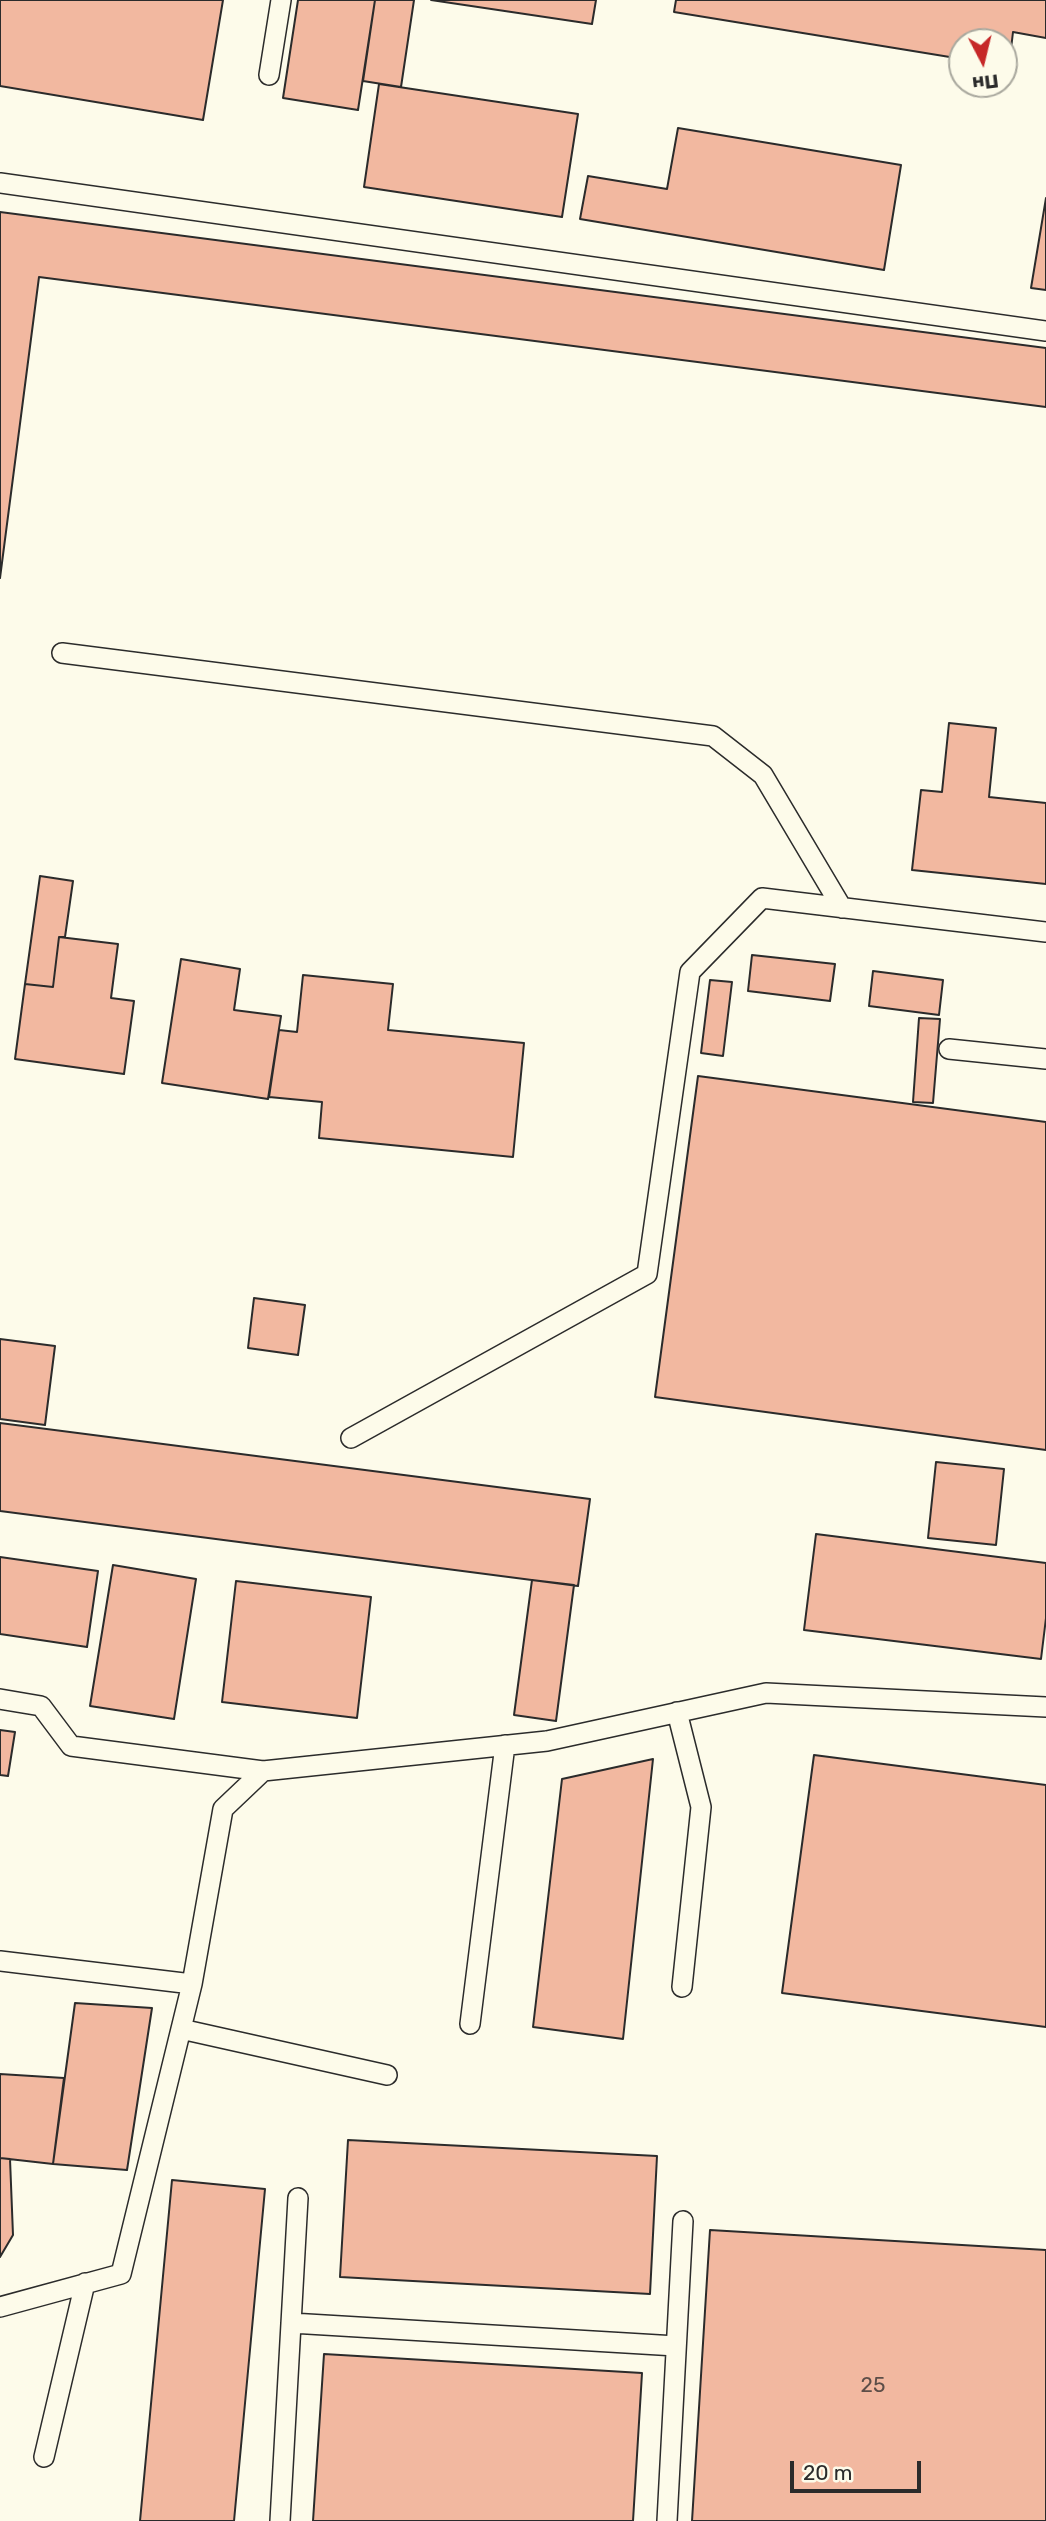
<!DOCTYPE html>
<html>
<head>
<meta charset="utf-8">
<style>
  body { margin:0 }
  #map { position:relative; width:1046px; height:2521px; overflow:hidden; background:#fdfbea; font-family:Rubik,sans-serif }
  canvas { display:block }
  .north { position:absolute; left:948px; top:28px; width:70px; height:70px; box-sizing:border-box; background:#fdfbea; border:2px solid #a9a89e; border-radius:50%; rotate:173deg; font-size:19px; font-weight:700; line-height:28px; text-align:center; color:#2b2b2b }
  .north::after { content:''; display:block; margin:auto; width:24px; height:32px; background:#c62828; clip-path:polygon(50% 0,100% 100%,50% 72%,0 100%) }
  .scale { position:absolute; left:790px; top:2461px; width:131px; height:32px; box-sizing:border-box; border:4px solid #2b2b2b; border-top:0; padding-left:9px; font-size:21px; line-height:24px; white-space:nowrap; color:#2b2b2b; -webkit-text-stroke:5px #fdfbea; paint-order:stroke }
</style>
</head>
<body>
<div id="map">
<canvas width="1046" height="2521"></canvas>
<div class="north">Пн</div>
<div class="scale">20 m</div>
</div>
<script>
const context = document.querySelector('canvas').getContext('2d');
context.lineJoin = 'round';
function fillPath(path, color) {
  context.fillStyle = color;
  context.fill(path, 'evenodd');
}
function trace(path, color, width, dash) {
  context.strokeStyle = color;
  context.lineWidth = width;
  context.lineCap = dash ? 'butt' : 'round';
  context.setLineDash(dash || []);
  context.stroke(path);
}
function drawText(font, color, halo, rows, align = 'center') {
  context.font = font + ' Rubik,sans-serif';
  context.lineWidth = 5;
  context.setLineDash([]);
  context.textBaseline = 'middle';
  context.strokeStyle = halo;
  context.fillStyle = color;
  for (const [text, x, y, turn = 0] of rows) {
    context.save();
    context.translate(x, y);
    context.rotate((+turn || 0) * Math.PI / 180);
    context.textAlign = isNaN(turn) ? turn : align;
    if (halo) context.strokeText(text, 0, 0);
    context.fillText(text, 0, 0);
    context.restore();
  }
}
const building = new Path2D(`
  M0 0H223L203 120 0 86Z
  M298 0H375L358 110 283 98Z
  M375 0H414L401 87 363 81Z
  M431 0H596L592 24Z
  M676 0H1046V38L1013 32 1011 49 1004 48V42H962V59L674 12Z
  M379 84 578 114 562 217 364 187Z
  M678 128 901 165 884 270 580 219 588 176 667 189Z
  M1046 198V290L1031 288Z
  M0 212 1046 348V407L39 277 0 578Z
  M949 723 996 728 989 797 1046 803V884L912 870 921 790 942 792Z
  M40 876 73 881 65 937H59L53 987 25 984Z
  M59 937 118 944 111 998 134 1001 124 1074 15 1059 25 984 53 987Z
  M752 955 835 964 830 1001 748 991Z
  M181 959 240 969 234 1010 281 1016 268 1099 162 1083Z
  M873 971 943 980 939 1015 869 1006Z
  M303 975 393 984 388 1030 524 1043 513 1157 319 1138 322 1102 269 1097 279 1030 297 1032Z
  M710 980 732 982 723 1056 701 1053Z
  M919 1018 940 1019 933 1103 913 1102Z
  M698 1076 1046 1122V1450L655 1397Z
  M254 1298 305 1305 298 1355 248 1348Z
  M0 1339 55 1346 45 1425 0 1419Z
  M0 1423 590 1499 578 1586 0 1511Z
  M936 1462 1004 1469 996 1545 928 1538Z
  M816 1534 1046 1563V1618L1041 1659 804 1630Z
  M0 1557 98 1571 87 1647 0 1634Z
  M113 1565 196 1579 174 1719 90 1706Z
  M532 1580 574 1585 556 1721 514 1715Z
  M236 1581 371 1597 357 1718 222 1702Z
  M0 1730 15 1732 8 1776 0 1775Z
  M814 1755 1046 1785V2027L782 1993Z
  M653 1759 623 2039 533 2027 562 1779Z
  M75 2003 152 2008 127 2170 53 2164Z
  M0 2074 64 2078 53 2164 0 2158Z
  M348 2140 657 2156 650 2294 340 2277Z
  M0 2158 10 2159 13 2235 0 2257Z
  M172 2180 265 2189 234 2521H140Z
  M710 2230 1046 2250V2521H692Z
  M324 2354 642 2373 633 2521H313Z`);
const service = new Path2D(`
  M269 75 281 0
  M0 183 1046 331
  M62 653 713 736 763 775 842 908
  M949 1049 1046 1059
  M351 1438 647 1274 690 972 762 898 1046 932
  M0 1699 41 1706 71 1746 263 1771
  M677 1712 701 1807 682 1987
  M0 1961 192 1984
  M470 2024 505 1745
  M181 2029 387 2075
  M0 2307 121 2274 192 1984 223 1809 263 1771 547 1741 766 1693 1046 1707
  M291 2323 676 2346
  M44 2457 85 2283
  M280 2521 298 2198
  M667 2521 683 2221`);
const numberNames = [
  ["25",873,2386]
];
fillPath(building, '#f2b8a0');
trace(building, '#2b2b2b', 2);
trace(service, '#2b2b2b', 22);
trace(service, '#fdfbea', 19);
drawText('21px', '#5d4e48', null, numberNames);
</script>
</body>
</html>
